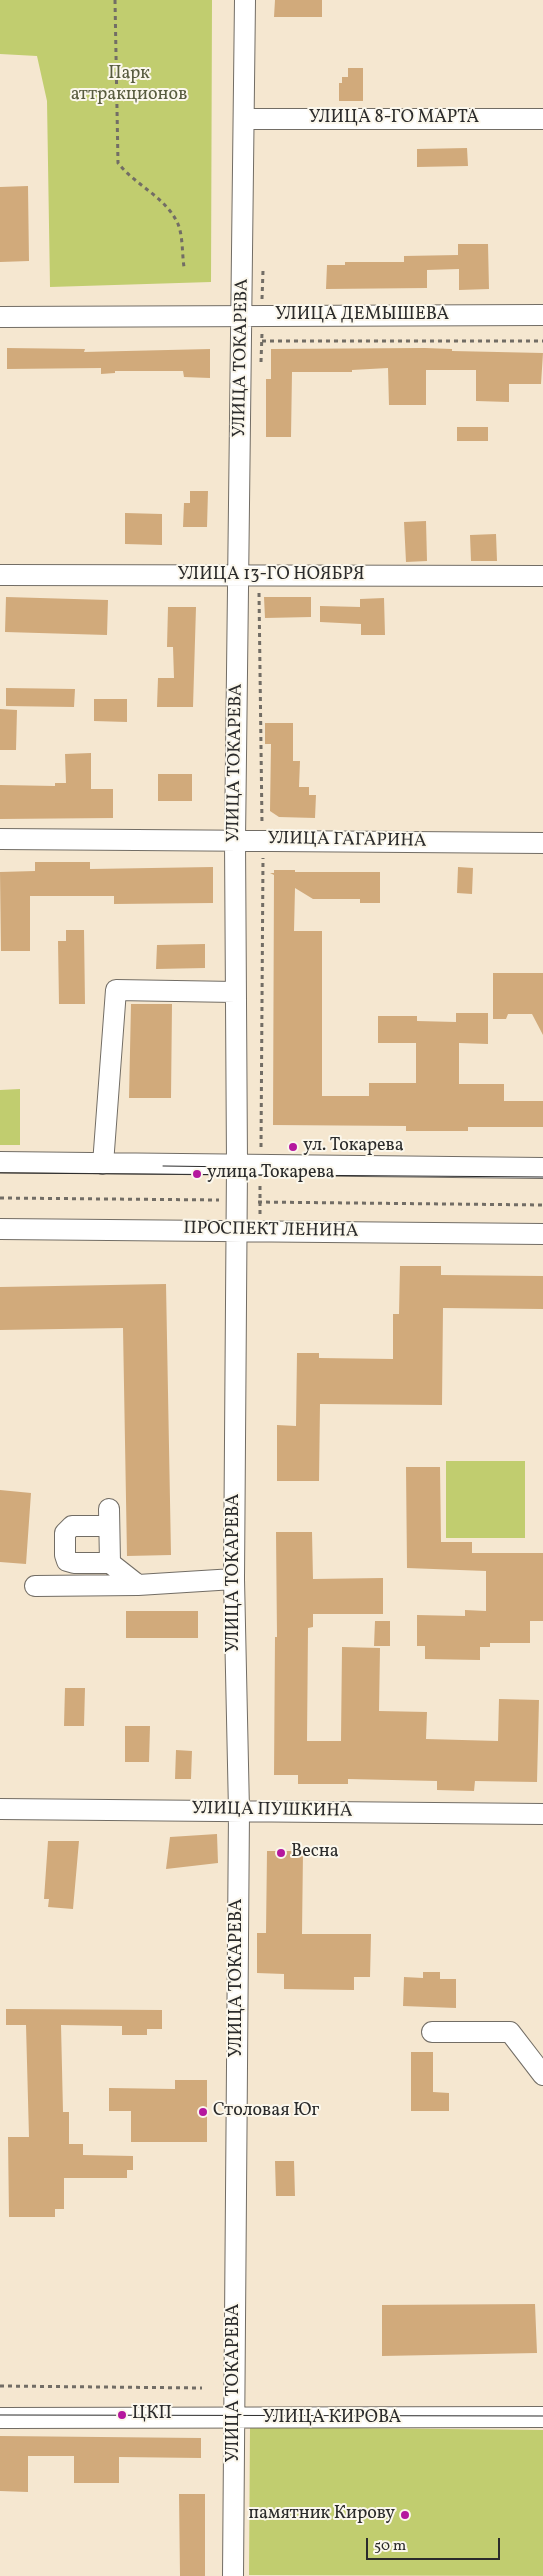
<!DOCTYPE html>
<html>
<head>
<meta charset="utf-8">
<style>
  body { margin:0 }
  #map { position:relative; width:543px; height:2576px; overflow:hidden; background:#f5e7d0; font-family:Vollkorn,serif }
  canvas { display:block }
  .scale { position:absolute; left:366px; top:2538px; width:134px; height:22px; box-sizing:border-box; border:2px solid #2b2b2b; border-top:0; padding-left:6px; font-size:15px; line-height:18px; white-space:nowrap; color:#2b2b2b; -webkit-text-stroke:4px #fbf7ec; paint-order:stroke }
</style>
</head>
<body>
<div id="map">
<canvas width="543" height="2576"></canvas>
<div class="scale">50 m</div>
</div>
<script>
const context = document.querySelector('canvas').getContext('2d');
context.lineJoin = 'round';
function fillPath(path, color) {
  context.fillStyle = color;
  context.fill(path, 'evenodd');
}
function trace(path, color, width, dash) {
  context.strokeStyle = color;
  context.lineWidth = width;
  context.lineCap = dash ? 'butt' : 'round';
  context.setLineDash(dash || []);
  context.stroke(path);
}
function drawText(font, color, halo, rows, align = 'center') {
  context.font = font + ' Vollkorn,serif';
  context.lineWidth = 4;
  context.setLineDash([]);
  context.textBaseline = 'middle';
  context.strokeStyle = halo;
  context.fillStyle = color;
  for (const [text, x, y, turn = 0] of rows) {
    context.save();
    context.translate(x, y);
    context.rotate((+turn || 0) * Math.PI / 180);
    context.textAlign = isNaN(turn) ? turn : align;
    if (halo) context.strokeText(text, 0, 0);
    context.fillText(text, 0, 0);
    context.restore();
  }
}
const green = new Path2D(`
  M0 0H212L211 282 50 287 47 101 37 56 0 54Z
  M20 1089V1145H0V1090Z
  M446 1461H525V1538H446Z
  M250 2427 543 2430V2576L249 2575Z`);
const building = new Path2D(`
  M275 0H322V17H274Z
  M348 68H363V101H339V83H342V77H348Z
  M467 148 468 166 417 167V149Z
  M28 186 29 261 0 262V187Z
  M458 244H488L489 289 459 290V269L427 270V288L326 289 327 265H345V262H404V256L458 255Z
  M7 348 85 349 84 352 210 349V378L184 377 183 371H115V373L101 374V368L7 369Z
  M425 348 452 349V351L543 353 541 384H509V402L476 401V370H426V405H389L388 368 352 370V372H292L291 437H266V379H271V349Z
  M457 427H488V441H457Z
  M190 491H208L207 527H183L184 503H190Z
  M125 513 162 514V545L125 544Z
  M426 521 427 561 406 562 404 522Z
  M496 534 497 561H471L470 535Z
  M6 597 108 600 107 635 5 632Z
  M264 597H311V617L265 618Z
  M384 598 385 635H361V624L320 622V606L360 607V599Z
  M168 607H196L193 707H157L158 678H174L173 647H167Z
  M6 688 75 689 74 707 6 706Z
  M94 699H127V722L94 721Z
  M0 709 17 710 16 750H0Z
  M265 723H293V761H300L299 787H309V795H316L315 818 279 817 270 811 271 744H265Z
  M91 753V789H113V818L0 819V785L55 786V783H66L65 754Z
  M158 774H192V801H158Z
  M35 862H90V869L213 867V903L114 904V896H30V951H1L0 872 35 871Z
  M458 867 473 868 472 894 457 893Z
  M274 870H295V872H380V903H360V899H313L295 888 294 931H322V1096H369V1083H416V1043H378V1016H417V1021L456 1022V1013H488V1044L459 1043V1084H504V1101H543V1127H468V1131H406V1126L273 1125 274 875 270 873H274Z
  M66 930H84L85 1004H59L58 941H66Z
  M205 944V968L156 969 157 945Z
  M493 973H543V1035L532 1014H508L506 1019H493Z
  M131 1004H172L171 1098H129Z
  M400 1266H441V1275L543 1276V1309L443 1308 442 1405 320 1404 319 1481H277V1425L296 1426 297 1353H319V1358L393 1359V1314H399Z
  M166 1284 171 1555 127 1556 123 1328 0 1330V1287Z
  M406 1467H440L441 1542H472V1553H543V1621H530V1643H490V1647H480V1660L425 1659V1646H417V1615L465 1616V1610L486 1611V1571L407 1568Z
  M0 1490 31 1493 26 1564 0 1562Z
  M276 1532H312L313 1579 383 1578V1614H313V1627L308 1628 307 1741H341L342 1647 380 1648 379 1711 427 1712 426 1739 498 1741 499 1699 539 1700 537 1782 475 1781 474 1791 437 1790V1781L348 1779V1784H298V1775H274L275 1637H277Z
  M126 1611H198V1638H126Z
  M375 1621H390V1646H374Z
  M65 1688H85L84 1726H64Z
  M125 1726H150L149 1762H125Z
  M176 1750 192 1751 191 1779H175Z
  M217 1834 218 1863 166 1869 170 1837Z
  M48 1841H79L73 1909 48 1907 49 1899H44Z
  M267 1851H303L302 1934H371L370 1977H354V1990L284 1989V1974L257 1973V1933H266Z
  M423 1972H440V1979H456V2008L403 2006 404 1977 423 1978Z
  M6 2009 162 2010V2029H147V2035H122V2026L61 2025 63 2112H69V2144H83V2155L133 2156V2170H127V2178H64V2209H55V2217H9L8 2137H29L26 2025H6Z
  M411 2052H433V2092L449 2093V2111H411Z
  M175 2080H207V2142H131V2111H109V2088L175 2089Z
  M275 2161H294L295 2196H276Z
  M535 2304 537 2353 382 2356V2305Z
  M0 2436 201 2438V2458L119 2457V2483H74V2456H28V2492L0 2491Z
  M179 2494H205V2576H180Z`);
const path = new Path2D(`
  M115 0 118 163C136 186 166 197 178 224 183 236 182 254 184 267
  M262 299 263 271
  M262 341H543
  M261 362 262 333
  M259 593 262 824
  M261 1147 263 858
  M0 1198 219 1200
  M258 1202 543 1205
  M260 1214V1183
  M0 2386 202 2388`);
const minor = new Path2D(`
  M245 119H543
  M0 317 543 315
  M0 575 543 576
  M0 839 543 843
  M0 1162 543 1168
  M103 1164 116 990 235 992
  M0 1229 543 1234
  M109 1509 110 1563 138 1585 234 1579
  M109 1526H72L65 1533V1555L67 1561 74 1563H110
  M35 1586 138 1585
  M0 1809 543 1814
  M432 2032H510L543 2075
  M0 2418 543 2417
  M233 2576 239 1811 234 1579 237 1164 235 840 245 0`);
const tram = new Path2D(`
  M163 1166 240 1167 256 1169
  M0 1173 543 1177
  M0 2415 543 2416`);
const markers = [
  [293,1147,5,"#b5179e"],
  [197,1174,5,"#b5179e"],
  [281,1853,5,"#b5179e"],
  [203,2112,5,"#b5179e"],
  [122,2415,5,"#b5179e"],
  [405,2515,5,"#b5179e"]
];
const parkNames = [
  ["Парк",129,75],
  ["аттракционов",129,96]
];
const streetNames = [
  ["УЛИЦА 8-ГО МАРТА",394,119],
  ["УЛИЦА ДЕМЫШЕВА",362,316],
  ["УЛИЦА ТОКАРЕВА",242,358,-89],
  ["УЛИЦА 13-ГО НОЯБРЯ",271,576],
  ["УЛИЦА ТОКАРЕВА",236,763,-89],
  ["УЛИЦА ГАГАРИНА",347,841,1],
  ["ПРОСПЕКТ ЛЕНИНА",271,1231,1],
  ["УЛИЦА ТОКАРЕВА",235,1573,-90],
  ["УЛИЦА ПУШКИНА",272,1811,1],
  ["УЛИЦА ТОКАРЕВА",238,1978,-90],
  ["УЛИЦА ТОКАРЕВА",235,2383,-90],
  ["УЛИЦА КИРОВА",332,2419]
];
const poiNames = [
  ["ул. Токарева",303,1147],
  ["улица Токарева",207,1174],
  ["Весна",291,1853],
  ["Столовая Юг",213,2112],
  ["ЦКП",132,2415],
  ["памятник Кирову",395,2515,"right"]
];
fillPath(green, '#c1cd6f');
fillPath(building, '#d1aa7b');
trace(minor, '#726d65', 22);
trace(path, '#726d65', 3, [4, 4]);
trace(minor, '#fff', 20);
trace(tram, '#2b2b2b', 1);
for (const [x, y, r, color] of markers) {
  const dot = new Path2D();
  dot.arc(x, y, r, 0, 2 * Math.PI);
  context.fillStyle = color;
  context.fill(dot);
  trace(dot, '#fbf7ec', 2);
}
drawText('18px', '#585c3f', '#fbf7ec', parkNames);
drawText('18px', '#2b2b2b', '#fbf7ec', streetNames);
drawText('18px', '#2b2b2b', '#fbf7ec', poiNames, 'left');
</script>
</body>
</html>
